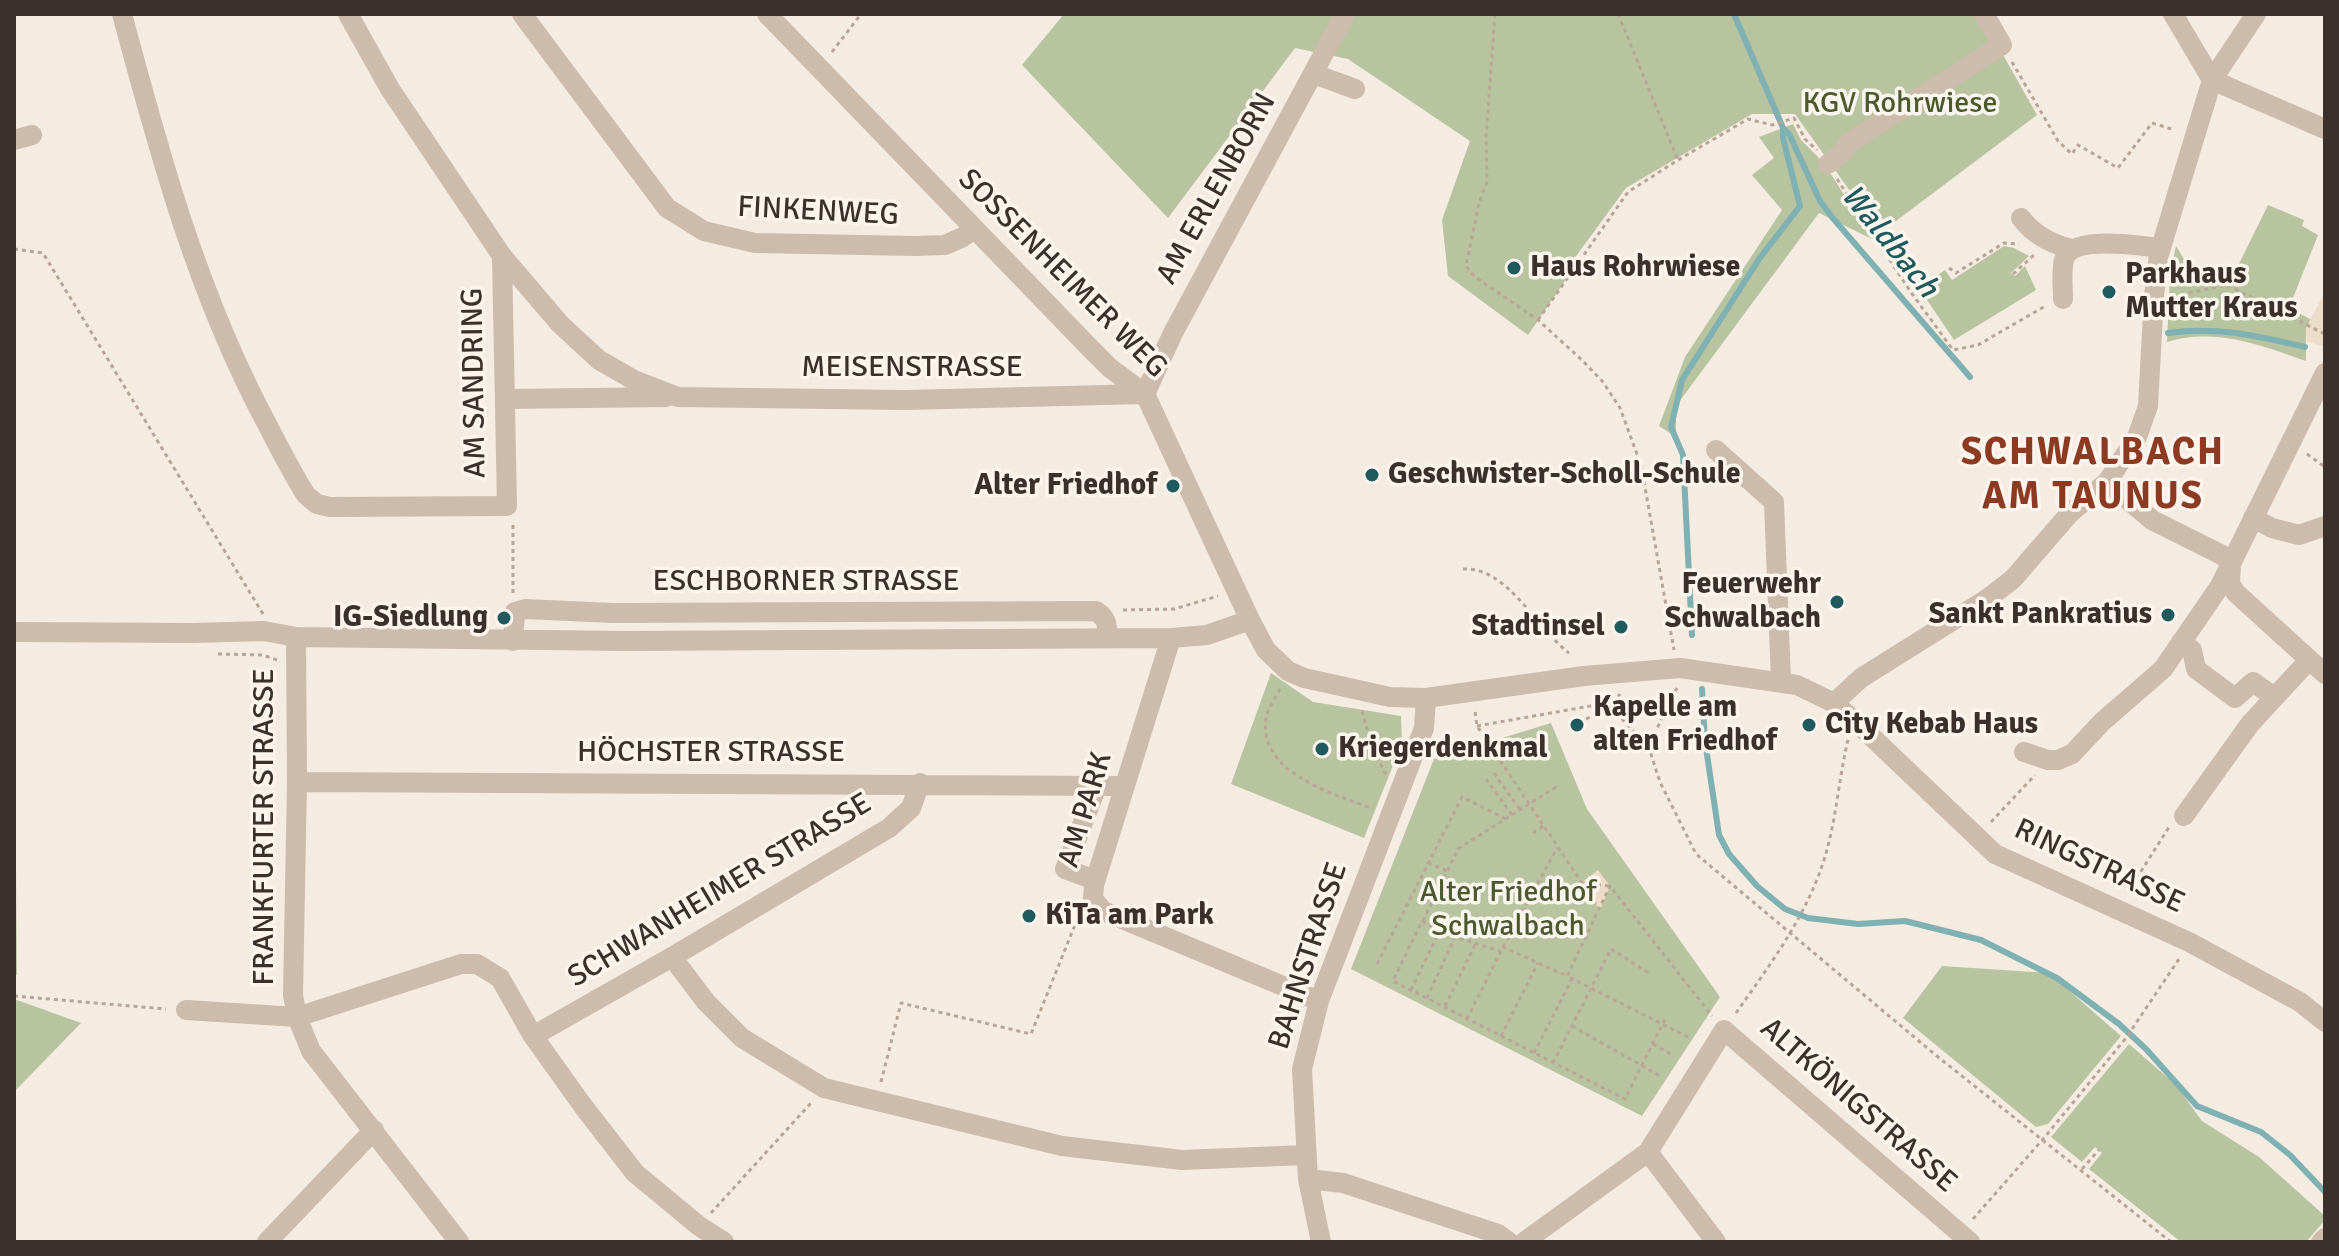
<!DOCTYPE html>
<html>
<head>
<meta charset="utf-8">
<style>
  body { margin:0 }
  #map { position:relative; width:2339px; height:1256px; overflow:hidden; background:#f4ebe1; font-family:Signika,sans-serif }
  canvas { display:block }
  .frame { position:absolute; inset:0; border:16px solid #3b302b; pointer-events:none }
</style>
</head>
<body>
<div id="map">
<canvas width="2339" height="1256"></canvas>
<div class="frame"></div>
</div>
<script>
const context = document.querySelector('canvas').getContext('2d');
context.lineJoin = 'round';
function fillPath(path, color) {
  context.fillStyle = color;
  context.fill(path, 'evenodd');
}
function trace(path, color, width, dash) {
  context.strokeStyle = color;
  context.lineWidth = width;
  context.lineCap = dash ? 'butt' : 'round';
  context.setLineDash(dash || []);
  context.stroke(path);
}
function drawText(font, color, halo, rows, align = 'center') {
  context.font = font + ' Signika,sans-serif';
  context.lineWidth = 7;
  context.setLineDash([]);
  context.textBaseline = 'middle';
  context.strokeStyle = halo;
  context.fillStyle = color;
  for (const [text, x, y, turn = 0] of rows) {
    context.save();
    context.translate(x, y);
    context.rotate((+turn || 0) * Math.PI / 180);
    context.textAlign = isNaN(turn) ? turn : align;
    if (halo) context.strokeText(text, 0, 0);
    context.fillText(text, 0, 0);
    context.restore();
  }
}
const green = new Path2D(`
  M1064 14H1980L2037 115 1880 233 1795 114H1752L1626 188 1571 263 1573 269 1528 335 1448 276 1442 220 1470 141 1348 59 1295 48 1168 218 1022 65Z
  M1793 124 1801 140 1824 163 1872 239 1819 213 1676 406V437L1659 426 1685 357 1782 210 1752 175 1774 158 1759 137Z
  M2268 205 2304 220 2302 226 2318 235 2289 308 2312 320 2306 328V361C2262 345 2214 327 2167 342L2170 272 2176 246 2184 259 2232 278Z
  M2004 246 2014 248 2029 256 2011 273 2015 276 2025 266 2036 290 1954 340 1919 288 1945 270 1952 280Z
  M14 658 17 975H14Z
  M1271 673 1313 702 1401 716 1402 743 1364 838 1231 784Z
  M1551 723 1587 809 1720 997 1642 1116 1351 969 1434 759Z
  M1942 966 2049 973 2121 1036 2048 1124 2036 1127 1903 1018Z
  M17 1000 81 1023 14 1092V1002Z
  M2129 1044 2176 1085 2202 1121 2259 1157 2325 1216V1220L2306 1242H2181L2089 1169 2102 1153 2095 1147 2082 1162 2051 1137Z`);
const plaza = new Path2D(`
  M2325 292V347L2307 341 2306 328Z
  M1598 870 1610 886 1600 910 1581 883Z`);
const stream = new Path2D(`
  M1734 14 1783 128 1789 134 1820 201 1831 216 1970 377
  M2168 333C2219 326 2256 336 2305 347
  M1692 635 1683 455 1671 427 1682 380 1759 259 1800 206 1783 138V128
  M1702 689 1705 741 1719 835 1729 854 1757 886 1785 909 1808 918 1858 924 1905 921 1981 940 2057 978 2119 1024 2146 1049 2197 1106 2261 1132 2290 1155 2325 1192`);
const path = new Path2D(`
  M1495 14 1486 138 1487 182 1479 203 1466 266 1475 277 1538 320 1582 360 1603 382 1620 408 1641 465 1674 650
  M1618 14 1678 160
  M832 52 861 14
  M2012 62 2058 141 2072 154 2078 145 2118 168 2152 123 2175 130
  M1837 179 1910 291 1953 350 1978 345 2047 305
  M14 249 43 253 263 614
  M1949 268 1956 273 2004 243 2019 244
  M2013 274 2034 255
  M2173 296 2227 285 2325 334
  M1538 320 1628 192 1678 160 1748 119 1772 125 1794 118 1805 139 1817 150
  M2307 454 2325 467
  M1463 569C1508 567 1536 628 1569 653
  M513 593V524
  M1123 610 1174 609 1218 596
  M218 654 263 655 277 660
  M1677 688 1668 703 1649 748 1660 782 1696 854 1938 1057 2171 1242
  M1280 689C1276 697 1268 708 1266 718 1258 773 1332 793 1373 809
  M1362 711 1372 747 1386 775
  M1475 712 1477 726 1600 910
  M1586 719 1611 707 1620 694
  M1477 726 1602 704 1611 707 1649 748
  M1494 773 1520 810
  M1486 779 1512 815
  M1991 822 2035 775
  M1533 833 1543 826
  M1428 863 1447 871
  M1581 883 1609 886
  M2128 892 2169 827
  M1423 921 1458 849 1556 787
  M1440 930 1422 921 1393 981 1625 1099 1666 1017
  M1503 947 1557 848
  M1377 964 1462 797 1506 819
  M1411 990 1440 930 1455 937
  M14 996 166 1009
  M1427 998 1455 937 1500 951
  M1445 1006 1475 945
  M1736 1013C1769 966 1803 921 1822 866 1836 826 1838 781 1848 740
  M1467 1019 1503 947 1567 976
  M1572 1026 1662 1077
  M1501 1036 1538 963
  M1688 1037 1567 976 1610 886 1712 1016
  M1653 1044 1674 1056
  M1534 1053 1572 979
  M1553 1063 1611 949 1649 973
  M881 1082 901 1003 1031 1034 1079 915
  M2082 1169 2099 1150
  M711 1213 811 1103
  M1973 1219 2044 1138 2126 1038 2179 959`);
const minor = new Path2D(`
  M122 14C160 156 198 296 268 426 280 449 292 473 306 495L317 504 330 507 507 506 502 256 390 89 348 14
  M522 14 667 208 704 231 755 243 915 246 945 245 963 237 973 229
  M767 14 1088 346 1110 368 1145 394 1250 620 1266 650 1288 671 1304 678 1390 697 1426 698 1584 676 1680 668 1797 685 1834 703 1856 722 1995 854 2189 942 2300 1002 2325 1022
  M2173 14 2212 80 2325 129
  M1314 74 1355 89
  M14 140 32 135
  M1828 164 1842 153 1847 144 2002 45 1984 14
  M2021 218C2033 234 2052 244 2071 249
  M502 256 560 324 599 360 634 380 678 397 905 400 1145 394
  M2063 299C2063 287 2061 272 2064 260 2071 234 2140 246 2161 248
  M1145 394 1173 333 1345 14
  M506 399 666 397
  M1716 450 1774 502 1781 681
  M2107 482 2152 520 2222 555 2231 563
  M2253 518 2272 528 2299 535 2325 526
  M2231 563 2230 584 2236 593 2325 674
  M14 632 193 633 264 631 296 637 625 641 1171 638 1207 635 1250 620
  M296 637 297 782 293 995 297 1017 311 1051 459 1242
  M1171 638 1094 885 1093 899 1103 911 1319 1001
  M513 641 515 612 525 609 612 613 1096 611C1107 618 1107 624 1108 637
  M2181 642 2192 650 2196 669 2235 698 2253 682 2274 697
  M1834 703 1861 678 1987 599 2013 579 2070 513 2107 482 2137 437 2148 406 2154 296 2159 254 2212 80 2256 14
  M2024 752 2048 760H2058L2072 754 2102 722 2163 669 2220 586 2325 373
  M297 782 1125 786
  M2184 816 2250 724 2309 660
  M1095 880 1065 869 1097 786
  M672 957 706 1002 742 1038 824 1088 1062 1146 1182 1160 1305 1155
  M186 1010 297 1017 461 964H477L500 978 533 1036 583 1106 635 1173 699 1226 724 1242
  M533 1036 672 957 889 828 911 808 920 783
  M1648 1152 1716 1242
  M1308 1179 1343 1183 1498 1234 1509 1242
  M267 1242 374 1130
  M1321 1242 1308 1179 1302 1069 1319 1001 1424 728 1426 698
  M1524 1242 1648 1152 1724 1030 1970 1242
  M2321 1242 2325 1238`);
const markers = [
  [1514,268,8,"#1f5a5e"],
  [2109,292,8,"#1f5a5e"],
  [1372,475,8,"#1f5a5e"],
  [1173,486,8,"#1f5a5e"],
  [1837,602,8,"#1f5a5e"],
  [2168,615,8,"#1f5a5e"],
  [504,618,8,"#1f5a5e"],
  [1621,627,8,"#1f5a5e"],
  [1577,725,8,"#1f5a5e"],
  [1809,725,8,"#1f5a5e"],
  [1322,749,8,"#1f5a5e"],
  [1029,916,8,"#1f5a5e"]
];
const parkNames = [
  ["KGV Rohrwiese",1900,104],
  ["Alter Friedhof",1508,893],
  ["Schwalbach",1508,927]
];
const streetNames = [
  ["AM ERLENBORN",1217,189,-61],
  ["FINKENWEG",818,212,3],
  ["SOSSENHEIMER WEG",1062,274,45],
  ["MEISENSTRASSE",912,368],
  ["AM SANDRING",475,383,-91],
  ["ESCHBORNER STRASSE",806,582],
  ["HÖCHSTER STRASSE",711,753],
  ["AM PARK",1086,810,-73],
  ["FRANKFURTER STRASSE",265,827,-90],
  ["RINGSTRASSE",2099,867,25],
  ["SCHWANHEIMER STRASSE",720,891,-31],
  ["BAHNSTRASSE",1309,956,-72],
  ["ALTKÖNIGSTRASSE",1858,1106,41]
];
const poiNames = [
  ["Haus Rohrwiese",1530,268],
  ["Parkhaus",2125,275],
  ["Mutter Kraus",2125,309],
  ["Geschwister-Scholl-Schule",1388,475],
  ["Alter Friedhof",1157,486,"right"],
  ["Feuerwehr",1821,585,"right"],
  ["Schwalbach",1821,619,"right"],
  ["Sankt Pankratius",2152,615,"right"],
  ["IG-Siedlung",488,618,"right"],
  ["Stadtinsel",1605,627,"right"],
  ["Kapelle am",1593,708],
  ["alten Friedhof",1593,742],
  ["City Kebab Haus",1825,725],
  ["Kriegerdenkmal",1338,749],
  ["KiTa am Park",1045,916]
];
const waterNames = [
  ["Waldbach",1889,242,51]
];
const districtNames = [
  ["SCHWALBACH",2093,454],
  ["AM TAUNUS",2093,498]
];
fillPath(green, '#b8c4a0');
fillPath(plaza, '#ecdcc8');
trace(stream, '#7fb0b2', 6);
trace(path, '#b9a596', 3, [4, 4]);
trace(minor, '#cdbbac', 20);
for (const [x, y, r, color] of markers) {
  const dot = new Path2D();
  dot.arc(x, y, r, 0, 2 * Math.PI);
  context.fillStyle = color;
  context.fill(dot);
  trace(dot, '#fbf5ee', 3);
}
drawText('30px', '#4a5a2e', '#fbf5ee', parkNames);
drawText('30px', '#3b302b', '#fbf5ee', streetNames);
drawText('bold 30px', '#3b302b', '#fbf5ee', poiNames, 'left');
drawText('italic 32px', '#1f5a5e', '#fbf5ee', waterNames);
context.letterSpacing = '2px';
drawText('bold 38px', '#8c3b22', '#fbf5ee', districtNames);
context.letterSpacing = '0px';
</script>
</body>
</html>
